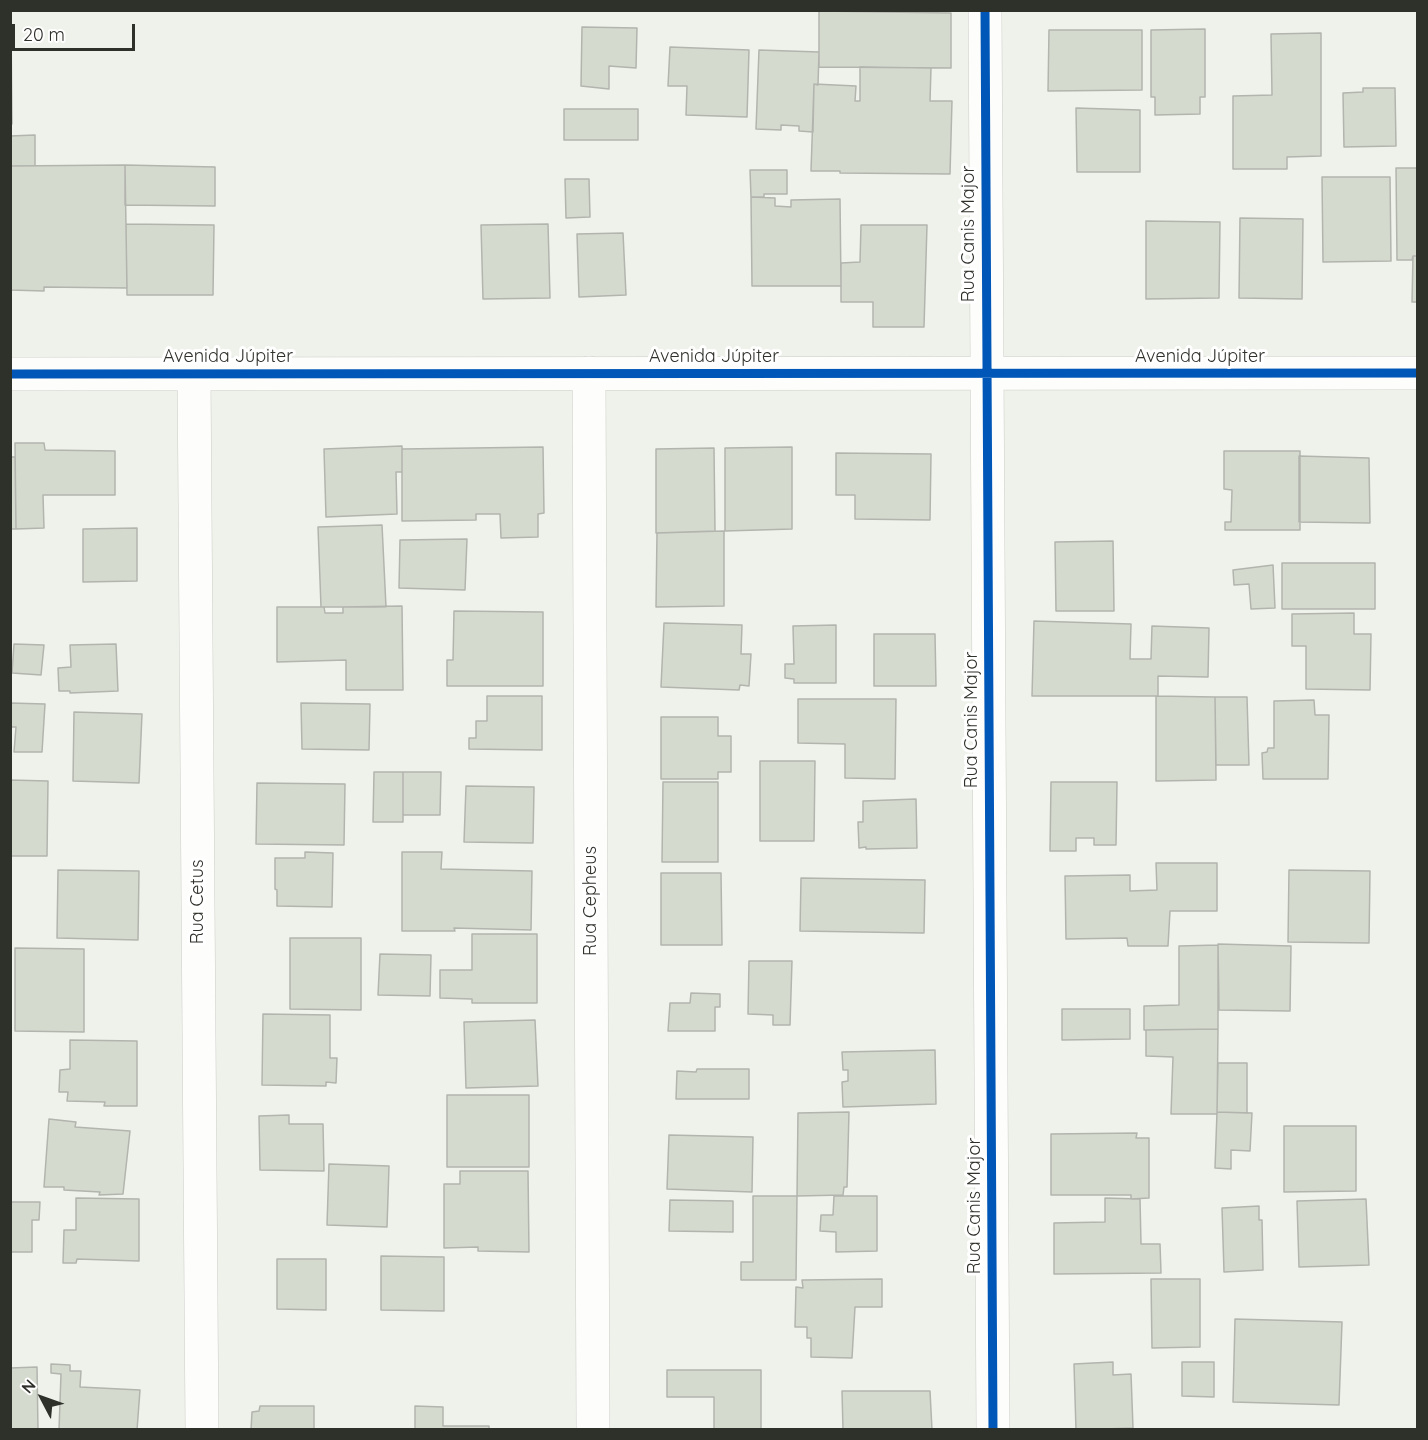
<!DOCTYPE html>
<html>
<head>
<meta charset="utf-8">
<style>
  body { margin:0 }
  #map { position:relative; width:1428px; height:1440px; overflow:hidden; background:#eff2ea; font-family:Quicksand,sans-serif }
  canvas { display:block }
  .frame { position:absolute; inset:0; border:12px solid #2e302a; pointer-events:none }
  .north { position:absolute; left:12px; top:1368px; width:60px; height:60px; -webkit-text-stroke:4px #fff; paint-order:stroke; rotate:311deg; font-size:16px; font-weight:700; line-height:24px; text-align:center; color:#2e302a }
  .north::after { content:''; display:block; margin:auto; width:21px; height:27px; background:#2e302a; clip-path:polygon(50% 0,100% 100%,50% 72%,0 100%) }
  .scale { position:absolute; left:12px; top:24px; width:123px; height:27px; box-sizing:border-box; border:3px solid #2e302a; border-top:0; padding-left:8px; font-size:18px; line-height:21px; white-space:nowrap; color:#2e302a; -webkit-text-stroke:4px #fff; paint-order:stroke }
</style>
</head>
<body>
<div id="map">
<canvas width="1428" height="1440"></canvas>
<div class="frame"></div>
<div class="north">N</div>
<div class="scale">20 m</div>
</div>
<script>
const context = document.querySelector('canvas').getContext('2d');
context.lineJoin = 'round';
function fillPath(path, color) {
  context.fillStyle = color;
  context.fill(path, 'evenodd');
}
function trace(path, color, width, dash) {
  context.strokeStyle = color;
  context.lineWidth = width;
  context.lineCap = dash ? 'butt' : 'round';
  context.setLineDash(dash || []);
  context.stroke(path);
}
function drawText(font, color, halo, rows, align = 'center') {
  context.font = font + ' Quicksand,sans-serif';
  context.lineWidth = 6;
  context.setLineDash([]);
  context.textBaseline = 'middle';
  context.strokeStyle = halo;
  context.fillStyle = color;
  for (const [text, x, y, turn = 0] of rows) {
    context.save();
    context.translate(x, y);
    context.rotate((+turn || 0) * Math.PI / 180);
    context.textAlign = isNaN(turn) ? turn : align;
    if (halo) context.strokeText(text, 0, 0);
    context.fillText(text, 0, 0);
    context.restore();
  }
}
const building = new Path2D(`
  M819 11 951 13V68L819 67Z
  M582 27 637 28 636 68 609 66V89L581 86Z
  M10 29H11L12 124H10Z
  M1205 29V97H1200V114L1155 115V97H1151V30Z
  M1049 30H1142V90L1048 91Z
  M1321 33V156L1287 157V169H1233V96L1272 95 1271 34Z
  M670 47 749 50 747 117 686 115 687 86H668Z
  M759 50 819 52 818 85 814 84 813 132 799 131V126L781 125V130L756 129Z
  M860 67 931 68 930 101H952L950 174 840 173V171H811L814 84 856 86 855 101H860Z
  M1363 88H1395L1396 146 1344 147 1343 93 1363 92Z
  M1076 108 1140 110V172H1077Z
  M564 109H638V140H564Z
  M35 135V166H10V136Z
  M125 165 127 288 44 287V291L10 290V166Z
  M125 165 215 167V206L125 205Z
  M1396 168H1418V256H1413L1412 260H1397Z
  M750 170H787V194H764V197H751Z
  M1322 177H1390L1391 261 1323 262Z
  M565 179H589L590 217 566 218Z
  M751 197 775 198V206L791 207V200L840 199 841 286H752Z
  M1240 218 1303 219 1302 299 1239 298Z
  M1146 221 1220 222 1219 298 1146 299Z
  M126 224 214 225 213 295H127Z
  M548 224 550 298 483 299 481 225Z
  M861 225H927L924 327H873V302H841V263L860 262Z
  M623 233 626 295 579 297 577 234Z
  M1413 256H1418V302H1412Z
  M15 443H44L45 450 115 451V495H43L44 528 16 529Z
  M402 446V472H396L397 514 326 517 324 449Z
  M543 447 544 513 538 514V537L501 538 500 514H476V520L402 521V449Z
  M792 447V529L725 531V448Z
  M714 448 715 531 656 533V449Z
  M1224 451H1300V530H1225V522H1231L1232 490 1224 489Z
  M836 453 931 454 930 520 855 519V495H836Z
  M1299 456 1369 458 1370 523 1299 522Z
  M10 457H15L16 529H10Z
  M382 525 386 607H321L318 527Z
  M137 528V581L83 582V529Z
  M724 531V606L656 607 657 533Z
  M467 539 465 590 399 588 400 540Z
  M1113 541 1114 611H1056L1055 542Z
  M1282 563H1375V609H1282Z
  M1273 565 1275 608 1251 609 1249 584 1234 585 1233 570Z
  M402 606 403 690H346V660L277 662V607H324L325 613H343V607Z
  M454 611 543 612V686H447V660H453Z
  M1354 613V634H1371L1370 690 1306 689V646H1292V614Z
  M1034 621 1131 624 1130 659H1151L1152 626 1209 628 1208 677 1158 676V696H1032Z
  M664 623 742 625 741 654H751L749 686 740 685 739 690 661 687Z
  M836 625V683H794V679L785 678V664H794L793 626Z
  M874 634H935L936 686H874Z
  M14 644 44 645 41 675 12 673Z
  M116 644 118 691 70 693V691H59L58 668 71 667 70 645Z
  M487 696H542V750L469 749V738H476V721H487Z
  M1156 696 1215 697 1216 780 1156 781Z
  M1215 697H1247L1249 765H1216Z
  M798 699H896L895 779 845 778V744L798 743Z
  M1314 700 1315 715H1329L1328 779H1263L1262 753 1267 752 1268 748H1274V701Z
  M10 703 45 704 42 752H14L16 727H10Z
  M301 703 370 704 369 750 302 749Z
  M74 712 142 714 139 783 73 781Z
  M661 717H718V736H731V772H718V779H661Z
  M760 761H815L814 841H760Z
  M374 772H403V822H373Z
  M403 772H441L440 815H403Z
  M10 780 48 781 47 856H10Z
  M663 782H718V862H662Z
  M1051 782H1117L1116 845H1094V838H1076V851H1050Z
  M257 783 345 784 344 845 256 844Z
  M466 786 534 787 533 843 464 842Z
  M916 799 917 848 866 849V847L859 848 858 822H863V801Z
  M305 852 333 853 332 907 277 906V890L275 889V858H305Z
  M402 852H442L441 869 532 871 531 930 454 928 455 931H402Z
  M1156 863H1217V911H1170L1168 946H1128L1127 938 1066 939 1065 876 1130 875V891L1157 890Z
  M58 870 139 871 138 940 57 938Z
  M1289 870 1370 871 1369 943 1288 942Z
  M661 873H721L722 945H661Z
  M801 878 925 880 924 933 800 931Z
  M472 934H537V1003H472V999L440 998V970H472Z
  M290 938H361V1010L290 1009Z
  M1218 944 1291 946 1290 1011 1219 1010Z
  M1218 945V1029L1144 1030V1006L1179 1005V946Z
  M15 948 84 949V1032L15 1031Z
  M380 954 431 955 430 996 378 995Z
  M749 961H792L790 1025H773V1015L748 1014Z
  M691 993 720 994V1007H715V1031H668L670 1003H690Z
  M1062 1009H1130V1039L1062 1040Z
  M263 1014 330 1015V1058H337L336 1083 326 1082V1086L262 1085Z
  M535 1020 538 1086 466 1088 464 1022Z
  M1218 1029 1217 1114H1171L1173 1057 1146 1056V1030Z
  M70 1040 137 1041V1106H104L105 1102 67 1101 68 1092H59L60 1070 70 1069Z
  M935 1050 936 1104 843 1107 842 1082 848 1081V1070H843L842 1052Z
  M1218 1063H1247V1113L1217 1112Z
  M697 1069H749V1099H676L677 1071 696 1072Z
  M447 1095H529V1167H447Z
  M849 1112 847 1187H844L843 1195 797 1196 798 1113Z
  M1217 1112 1252 1113 1250 1151 1231 1150V1169L1215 1168Z
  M289 1115V1124H323L324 1171 260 1170 259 1116Z
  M49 1119 76 1122 75 1127 130 1131 123 1194 99 1195 100 1192 64 1190V1187H44Z
  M1284 1126H1356V1191L1284 1192Z
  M1137 1133 1136 1138H1149V1198L1131 1199V1195H1051V1134Z
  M669 1135 753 1137 752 1192 667 1189Z
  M329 1164 389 1166 387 1227 327 1225Z
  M460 1171H528L529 1252 478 1251V1247L444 1248V1184H460Z
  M753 1196H797L796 1280H741V1262H753Z
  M834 1196H877V1251L836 1252V1232L820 1231 821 1215H833Z
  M76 1198 139 1199V1261L77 1259 76 1263H63L64 1230H76Z
  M1105 1198 1140 1199 1141 1244H1160L1161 1273 1054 1274V1223L1105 1222Z
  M1366 1199 1369 1265 1299 1267 1297 1201Z
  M670 1200 733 1201V1232L669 1231Z
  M10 1202H40L39 1220H32V1252H10Z
  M1259 1206V1220H1262L1263 1270 1224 1272 1222 1208Z
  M381 1256 444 1257V1311L381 1310Z
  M277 1259H326V1310L277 1309Z
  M882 1279V1307H855L852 1358 811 1357V1338H807V1327H795L796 1287 803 1288 802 1280Z
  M1151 1279H1200V1347L1152 1348Z
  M1235 1319 1342 1322 1339 1405 1233 1402Z
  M1113 1362V1375L1131 1374 1133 1428 1076 1430 1074 1364Z
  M1182 1362H1214V1397L1182 1396Z
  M51 1364 70 1365V1371H81L80 1387 140 1390 137 1430H59L61 1374 51 1373Z
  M37 1367 38 1430H10V1368Z
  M667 1370H761V1430H714V1397H667Z
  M842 1391H930L932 1430H843Z
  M260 1406H314V1430H251L252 1412 259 1411Z
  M415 1406 443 1407V1426H489V1430H415Z`);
const minor = new Path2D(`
  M985 10 993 1430
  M589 373 593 1430
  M194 374 202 1430`);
const secondary = new Path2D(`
  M10 374 1418 373`);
const cycleway = new Path2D(`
  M985 10 993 1430
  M10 374 1418 373`);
const streetNames = [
  ["Rua Canis Major",969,234,-90],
  ["Avenida Júpiter",228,357],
  ["Avenida Júpiter",714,357],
  ["Avenida Júpiter",1200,357],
  ["Rua Canis Major",972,720,-90],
  ["Rua Cepheus",591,901,-90],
  ["Rua Cetus",198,902,-90],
  ["Rua Canis Major",975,1206,-90]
];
fillPath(building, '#d5dace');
trace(building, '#b2b4ae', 1.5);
trace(minor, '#cbcdc7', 34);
trace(secondary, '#cbcdc7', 34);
trace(minor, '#fdfdfc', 33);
trace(secondary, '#fdfdfc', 33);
trace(cycleway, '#0057b8', 9);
drawText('18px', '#2e302a', '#fff', streetNames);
</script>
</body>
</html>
